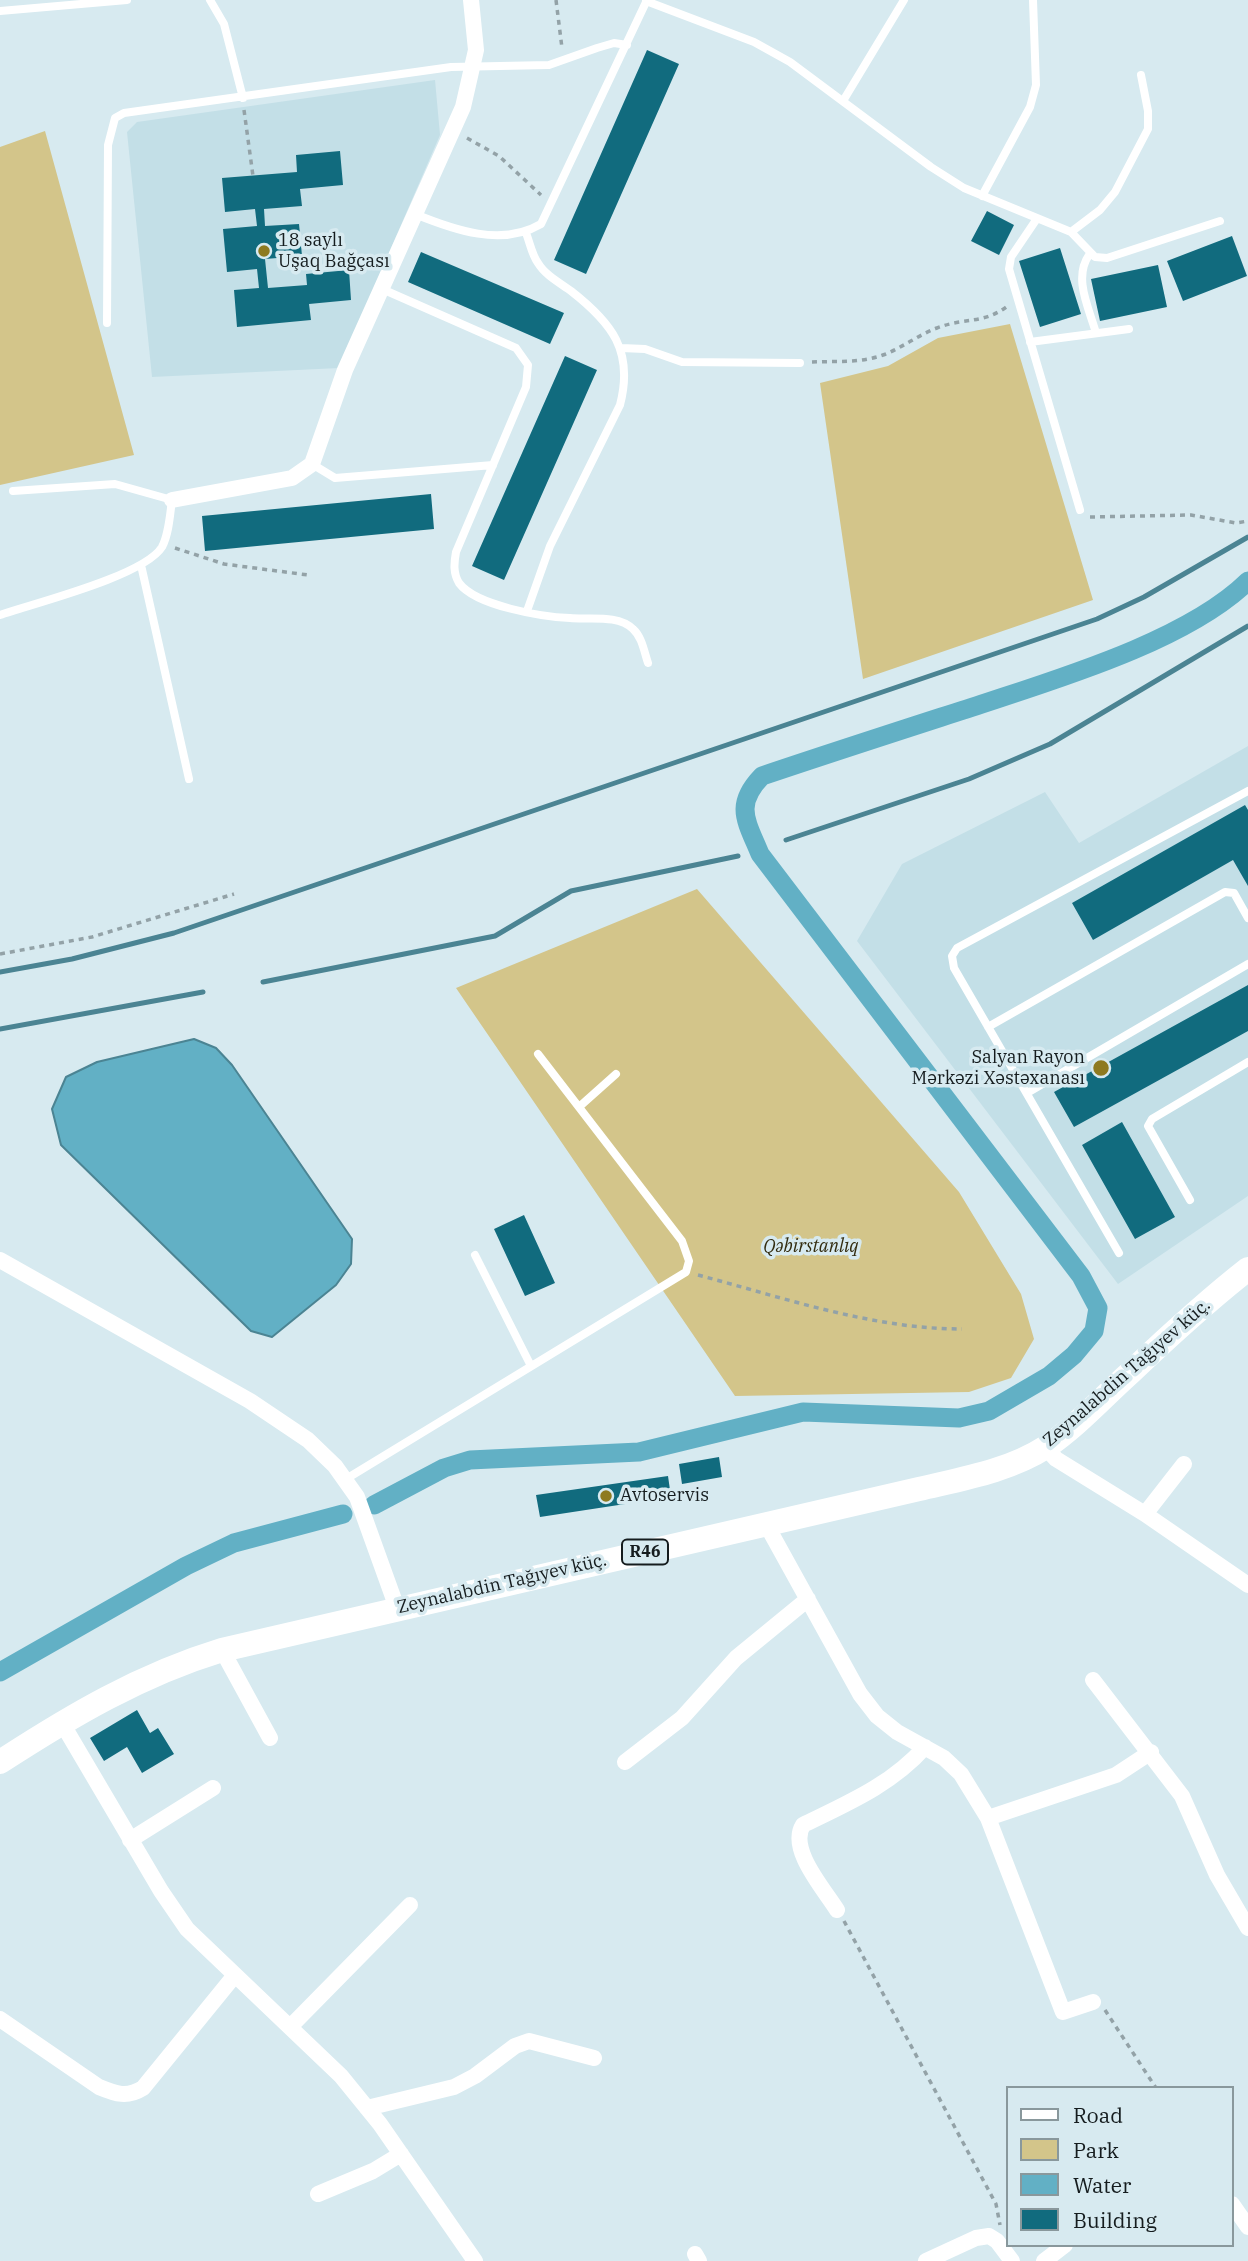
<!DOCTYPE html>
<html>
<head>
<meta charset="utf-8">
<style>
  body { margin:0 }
  #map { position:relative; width:1248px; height:2261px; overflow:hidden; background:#d7eaf0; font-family:"IBM Plex Serif",serif }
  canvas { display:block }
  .legend { position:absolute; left:1006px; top:2086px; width:228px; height:161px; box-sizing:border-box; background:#d7eaf0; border:2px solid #89989c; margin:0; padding:9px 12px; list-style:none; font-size:21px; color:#151c1e }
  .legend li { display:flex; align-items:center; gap:14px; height:35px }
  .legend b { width:35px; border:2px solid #89989c }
</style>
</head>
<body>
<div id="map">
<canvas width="1248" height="2261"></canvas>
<ul class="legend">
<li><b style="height:9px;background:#fff"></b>Road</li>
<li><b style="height:19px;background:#d3c58a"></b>Park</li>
<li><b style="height:19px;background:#62b0c5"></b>Water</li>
<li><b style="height:19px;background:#116b7e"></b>Building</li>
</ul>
</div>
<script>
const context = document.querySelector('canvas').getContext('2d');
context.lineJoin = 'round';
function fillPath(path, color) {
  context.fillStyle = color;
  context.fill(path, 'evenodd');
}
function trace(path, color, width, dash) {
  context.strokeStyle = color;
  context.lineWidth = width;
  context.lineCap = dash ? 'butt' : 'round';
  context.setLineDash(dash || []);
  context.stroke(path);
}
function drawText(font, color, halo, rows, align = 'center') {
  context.font = font + ' "IBM Plex Serif",serif';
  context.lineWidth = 7;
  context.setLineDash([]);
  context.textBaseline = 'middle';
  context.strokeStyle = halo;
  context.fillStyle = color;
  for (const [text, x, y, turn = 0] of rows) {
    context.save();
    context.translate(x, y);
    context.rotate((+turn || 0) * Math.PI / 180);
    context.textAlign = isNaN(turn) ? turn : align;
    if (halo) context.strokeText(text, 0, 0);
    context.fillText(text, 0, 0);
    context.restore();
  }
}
const built = new Path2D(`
  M435 80 440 135 339 368 152 377 127 132 137 122Z
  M1248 746V1196L1118 1284 857 941 902 864 1045 792 1079 843Z`);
const green = new Path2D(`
  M45 131 134 455 0 485V147Z
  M1010 324 1093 600 863 679 820 383 888 366 938 338Z
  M697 889 959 1192 1021 1294 1034 1339 1011 1378 969 1392 735 1396 456 988Z`);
const water = new Path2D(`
  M194 1039 216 1048 232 1065 352 1239 351 1264 336 1285 272 1337 251 1331 61 1145 52 1109 66 1077 97 1062Z`);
const stream = new Path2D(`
  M786 840 969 779 1050 744 1248 626
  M0 972 72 959 174 933 1097 619 1144 597 1248 537
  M263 982 495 936 571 891 738 856
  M0 1029 203 992`);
const canal = new Path2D(`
  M374 1505 444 1468 470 1460 639 1452 803 1412 959 1418 989 1411 1049 1376 1074 1355 1094 1331 1098 1308 1081 1276 760 854C746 820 734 805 762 776 836 751 911 727 985 703 1064 677 1189 639 1248 581
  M0 1672 186 1566 234 1543 343 1514`);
const building = new Path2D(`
  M647 50 679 64 586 274 554 260Z
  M340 151 343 185 300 189 302 206 264 209 265 226 299 224 302 256 265 259 268 288 307 285 306 274 349 270 351 300 309 304 311 320 237 327 234 290 259 288 257 269 227 272 223 229 257 226 255 209 225 212 222 178 297 172 296 155Z
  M987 211 1014 225 999 255 971 241Z
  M1232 236 1247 276 1183 301 1167 261Z
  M1060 248 1081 314 1040 327 1019 261Z
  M421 252 564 313 550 344 408 282Z
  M1158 265 1167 307 1100 321 1091 279Z
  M565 356 597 370 504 580 472 566Z
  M431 494 434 529 205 551 202 516Z
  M1245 805 1248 810V886L1233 860 1093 940 1072 903Z
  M1248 985V1031L1074 1127 1054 1092Z
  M1122 1122 1175 1217 1135 1239 1082 1145Z
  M524 1215 555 1283 525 1296 494 1229Z
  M719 1457 722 1477 682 1484 679 1464Z
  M668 1476 671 1497 540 1517 536 1495Z
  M137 1710 150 1733 158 1728 174 1754 142 1773 127 1747 104 1761 90 1738Z`);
const path = new Path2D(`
  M556 0 562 48
  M244 110 253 176
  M467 138 499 156 541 195
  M812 362C836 361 861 363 883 355 902 348 918 335 937 328 965 317 983 325 1009 305
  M1090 517 1191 515 1236 523 1248 521
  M175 548 224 564 308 575
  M0 954 92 937 234 894
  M698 1275C785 1298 872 1329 962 1329
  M844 1921 996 2204 1000 2225
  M1105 2010 1156 2088`);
const lane = new Path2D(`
  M210 0 224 24 243 98
  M646 1 754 42 790 62 931 167 964 188 1071 232 1095 257 1107 258 1220 221
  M0 11 127 0
  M843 101 904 0
  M982 196 1030 107 1036 85 1033 0
  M415 214C454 230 502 247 541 224L647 0
  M1036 220 1011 257 1009 269 1080 510
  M1071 232 1100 210 1115 192 1148 129V111L1141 75
  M526 233C530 243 532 255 538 263 545 275 560 283 571 291 612 323 634 351 620 405L550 546 527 611
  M1089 255C1073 278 1089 308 1096 333
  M382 289 516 348 528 365 526 387 456 552C454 563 453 573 459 583 476 606 543 617 570 618 589 620 618 614 633 629 642 637 644 651 648 663
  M107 323 108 145 115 118 124 113 451 67 549 65 597 48 614 43 627 45
  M1030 342 1129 329
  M621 348 645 349 682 362 800 363
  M312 464 335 478 493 465
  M141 565 189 779
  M0 615C35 603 144 576 162 547 169 534 170 514 172 500L115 484 13 491
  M988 1027 1225 892 1234 893 1248 918
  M1027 1093 1248 964
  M579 1107 616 1074
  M1190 1200 1148 1126 1152 1119 1248 1062
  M1119 1253 954 968 952 956 957 948 1248 791
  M475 1255 531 1366
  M346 1479 686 1272 689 1261 682 1241 538 1054`);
const street = new Path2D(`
  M172 500 292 478 312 464 345 370 463 107 476 50 471 0
  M0 1260 250 1401 308 1440 335 1466 357 1497 397 1608
  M1045 1447 1056 1459 1145 1514 1248 1585
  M1145 1514 1184 1464
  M766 1524 860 1694 877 1716 897 1732 944 1758 961 1774 988 1818 1063 2012 1093 2002
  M222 1650 270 1738
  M1093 1680 1182 1796 1217 1875 1248 1928
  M62 1723 161 1891 187 1929 341 2076 380 2124 475 2261
  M625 1762 682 1718 736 1658 808 1599
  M988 1818 1116 1775 1151 1752
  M130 1840 213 1788
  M837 1910C824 1889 788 1849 803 1825 848 1803 891 1785 925 1747
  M0 2019 99 2087C116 2094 127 2098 143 2088L235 1975
  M290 2027 410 1905
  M367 2108 454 2087 475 2076 515 2046 529 2041 594 2058
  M318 2194 373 2171 401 2154
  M1232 2204 1248 2227
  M695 2254 699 2261
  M926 2261 976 2238 989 2236 997 2241 1012 2261
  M1044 2261 1065 2245`);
const primary = new Path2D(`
  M0 1762C71 1716 140 1675 222 1650L919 1489C961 1479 1009 1471 1046 1447 1077 1426 1103 1397 1131 1372 1169 1336 1207 1301 1248 1269`);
const markers = [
  [264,251,7,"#8e7a20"],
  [1101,1068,9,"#8e7a20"],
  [606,1496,7,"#8e7a20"]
];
const shields = [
  [645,1552,46]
];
const shieldNames = [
  ["R46",645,1552]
];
const poiNames = [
  ["18 saylı",278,241],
  ["Uşaq Bağçası",278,262],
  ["Salyan Rayon",1085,1058,"right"],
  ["Mərkəzi Xəstəxanası",1085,1079,"right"],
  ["Avtoservis",620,1496]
];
const parkNames = [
  ["Qəbirstanlıq",811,1247]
];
const streetNames = [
  ["Zeynalabdin Tağıyev küç.",1127,1373,-41],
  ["Zeynalabdin Tağıyev küç.",502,1584,-13]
];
fillPath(built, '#c3dfe7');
fillPath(green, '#d3c58a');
fillPath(water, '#62b0c5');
trace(water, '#4b8493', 2);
trace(stream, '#4b8493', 5);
trace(canal, '#62b0c5', 19);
fillPath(building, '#116b7e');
trace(path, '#93a2a7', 3.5, [5, 5]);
trace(lane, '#fff', 8);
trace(street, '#fff', 16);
trace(primary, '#fff', 24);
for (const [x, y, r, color] of markers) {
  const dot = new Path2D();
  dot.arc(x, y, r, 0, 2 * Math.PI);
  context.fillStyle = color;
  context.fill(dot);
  trace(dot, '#d7eaf0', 2.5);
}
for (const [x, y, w] of shields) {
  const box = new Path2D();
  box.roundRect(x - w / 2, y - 12.5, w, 25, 5);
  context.fillStyle = '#d7eaf0';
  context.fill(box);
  trace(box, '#151c1e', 2);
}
drawText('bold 16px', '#151c1e', null, shieldNames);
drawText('18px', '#151c1e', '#d7eaf0', poiNames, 'left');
drawText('italic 18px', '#332c0f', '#d7eaf0', parkNames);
drawText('18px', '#151c1e', '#d7eaf0', streetNames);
</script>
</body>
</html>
